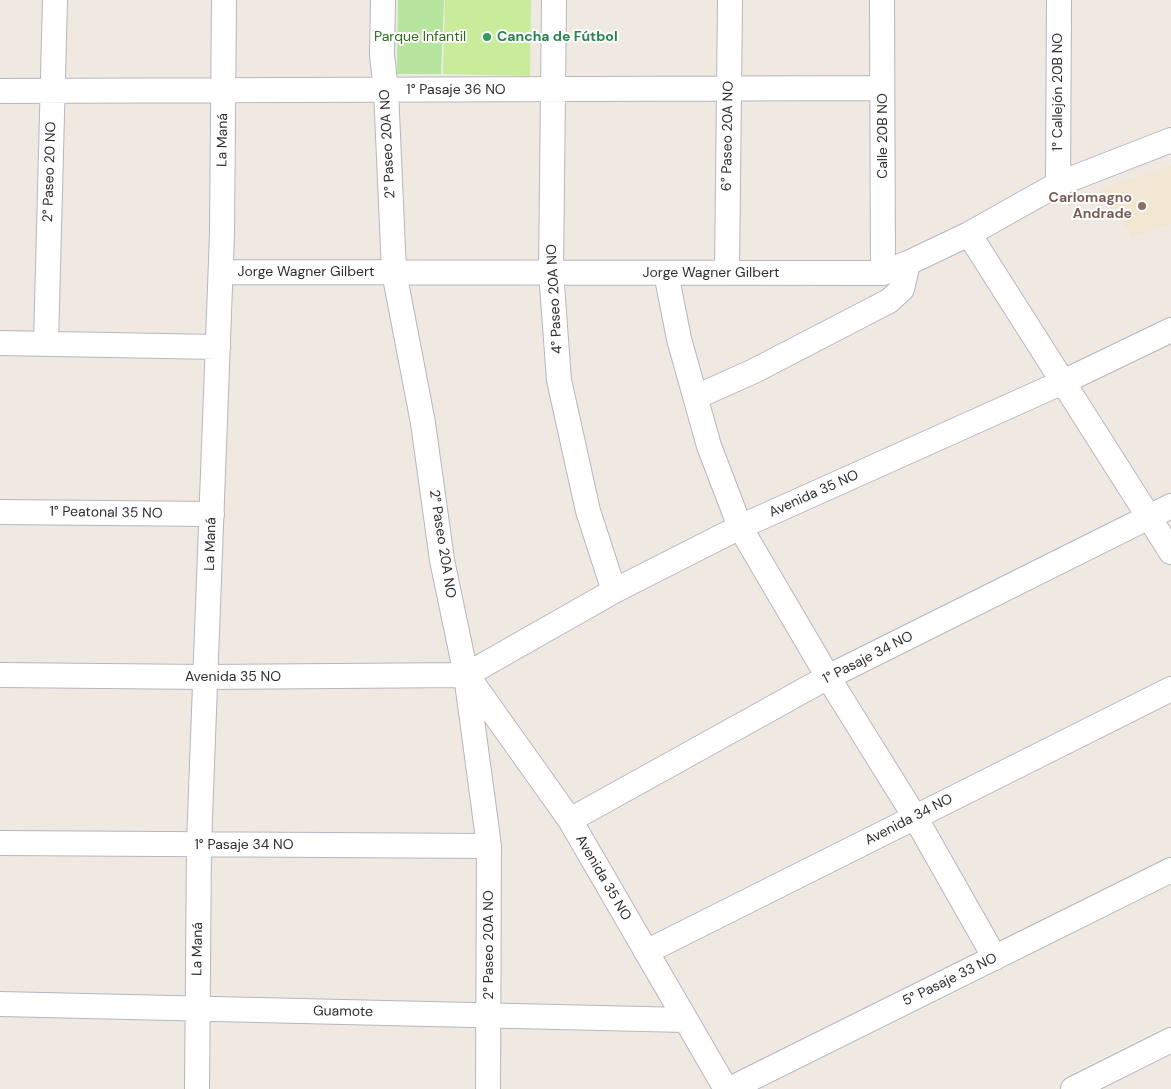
<!DOCTYPE html>
<html>
<head>
<meta charset="utf-8">
<style>
  body { margin:0 }
  canvas { display:block; background:#efe9e1 }
</style>
</head>
<body>
<canvas width="1171" height="1089"></canvas>
<script>
const context = document.querySelector('canvas').getContext('2d');
context.lineJoin = 'round';
function fillPath(path, color) {
  context.fillStyle = color;
  context.fill(path, 'evenodd');
}
function trace(path, color, width, dash) {
  context.strokeStyle = color;
  context.lineWidth = width;
  context.lineCap = dash ? 'butt' : 'round';
  context.setLineDash(dash || []);
  context.stroke(path);
}
function drawText(font, color, halo, rows, align = 'center') {
  context.font = font + ' "DM Sans",sans-serif';
  context.lineWidth = 4;
  context.setLineDash([]);
  context.textBaseline = 'middle';
  context.strokeStyle = halo;
  context.fillStyle = color;
  for (const [text, x, y, turn = 0] of rows) {
    context.save();
    context.translate(x, y);
    context.rotate((+turn || 0) * Math.PI / 180);
    context.textAlign = isNaN(turn) ? turn : align;
    if (halo) context.strokeText(text, 0, 0);
    context.fillText(text, 0, 0);
    context.restore();
  }
}
const education = new Path2D(`
  M1171 166V224L1132 237 1101 189Z`);
const green = new Path2D(`
  M398 0H444L441 74H397Z`);
const pitch = new Path2D(`
  M445 0H531L530 76 443 74Z`);
const street = new Path2D(`
  M383 0 382 55 386 90 394 272 423 423 442 560 466 675 489 846 488 1089
  M554 0 551 272 559 380 588 511 614 591
  M882 0 883 273
  M0 91 882 88
  M1058 184 1059 0
  M969 234 1171 552
  M221 272 883 273 908 263 969 234 1058 184 1171 140
  M727 272 730 0
  M666 273 679 339 709 446 740 527 828 677 915 817 995 958
  M0 343 218 347
  M46 344 55 0
  M696 397 754 371 889 301 902 289 908 263
  M0 512 212 514
  M0 675 205 677 466 675 614 591 740 527 1063 382 1171 330
  M469 678 570 820 726 1089
  M570 820 828 677 1171 506
  M0 843 489 846
  M646 952 1171 689
  M0 1004 686 1020
  M197 1089 199 844 222 234 224 0
  M730 1089 1171 870
  M1073 1089 1171 1040`);
const markers = [
  [487,37,5,"#2e9e5b"],
  [1142,206,5,"#8d6e63"]
];
const parkNames = [
  ["Parque Infantil",420,37]
];
const leisureNames = [
  ["Cancha de Fútbol",497,37]
];
const streetNames = [
  ["1° Pasaje 36 NO",456,90],
  ["1° Callejón 20B NO",1058,92,-90],
  ["6° Paseo 20A NO",728,136,-89],
  ["Calle 20B NO",883,136,-90],
  ["La Maná",223,140,-89],
  ["2° Paseo 20A NO",388,144,-93],
  ["2° Paseo 20 NO",50,172,-88],
  ["Jorge Wagner Gilbert",306,272],
  ["Jorge Wagner Gilbert",711,273],
  ["4° Paseo 20A NO",555,299,-93],
  ["Avenida 35 NO",814,494,-24],
  ["1° Peatonal 35 NO",106,513,1],
  ["La Maná",211,544,-88],
  ["2° Paseo 20A NO",442,544,81],
  ["1° Pasaje 34 NO",868,658,-27],
  ["Avenida 35 NO",233,677],
  ["Avenida 34 NO",909,820,-27],
  ["1° Pasaje 34 NO",244,845],
  ["Avenida 35 NO",603,878,60],
  ["2° Paseo 20A NO",489,945,-90],
  ["La Maná",198,949,-89],
  ["5° Pasaje 33 NO",950,980,-26],
  ["Guamote",343,1012,1]
];
const educationNames = [
  ["Carlomagno",1132,198],
  ["Andrade",1132,214]
];
fillPath(education, '#f0e6d1');
fillPath(green, '#b6e59e');
fillPath(pitch, '#c9ec9a');
trace(street, '#b4b7c1', 26);
trace(street, '#fff', 24);
for (const [x, y, r, color] of markers) {
  const dot = new Path2D();
  dot.arc(x, y, r, 0, 2 * Math.PI);
  context.fillStyle = color;
  context.fill(dot);
  trace(dot, '#fff', 2);
}
drawText('14px', '#2c6e1b', '#fff', parkNames);
drawText('bold 14px', '#27864d', '#fff', leisureNames, 'left');
drawText('14px', '#2e2e2e', '#fff', streetNames);
drawText('bold 14px', '#785e54', '#fff', educationNames, 'right');
</script>
</body>
</html>
